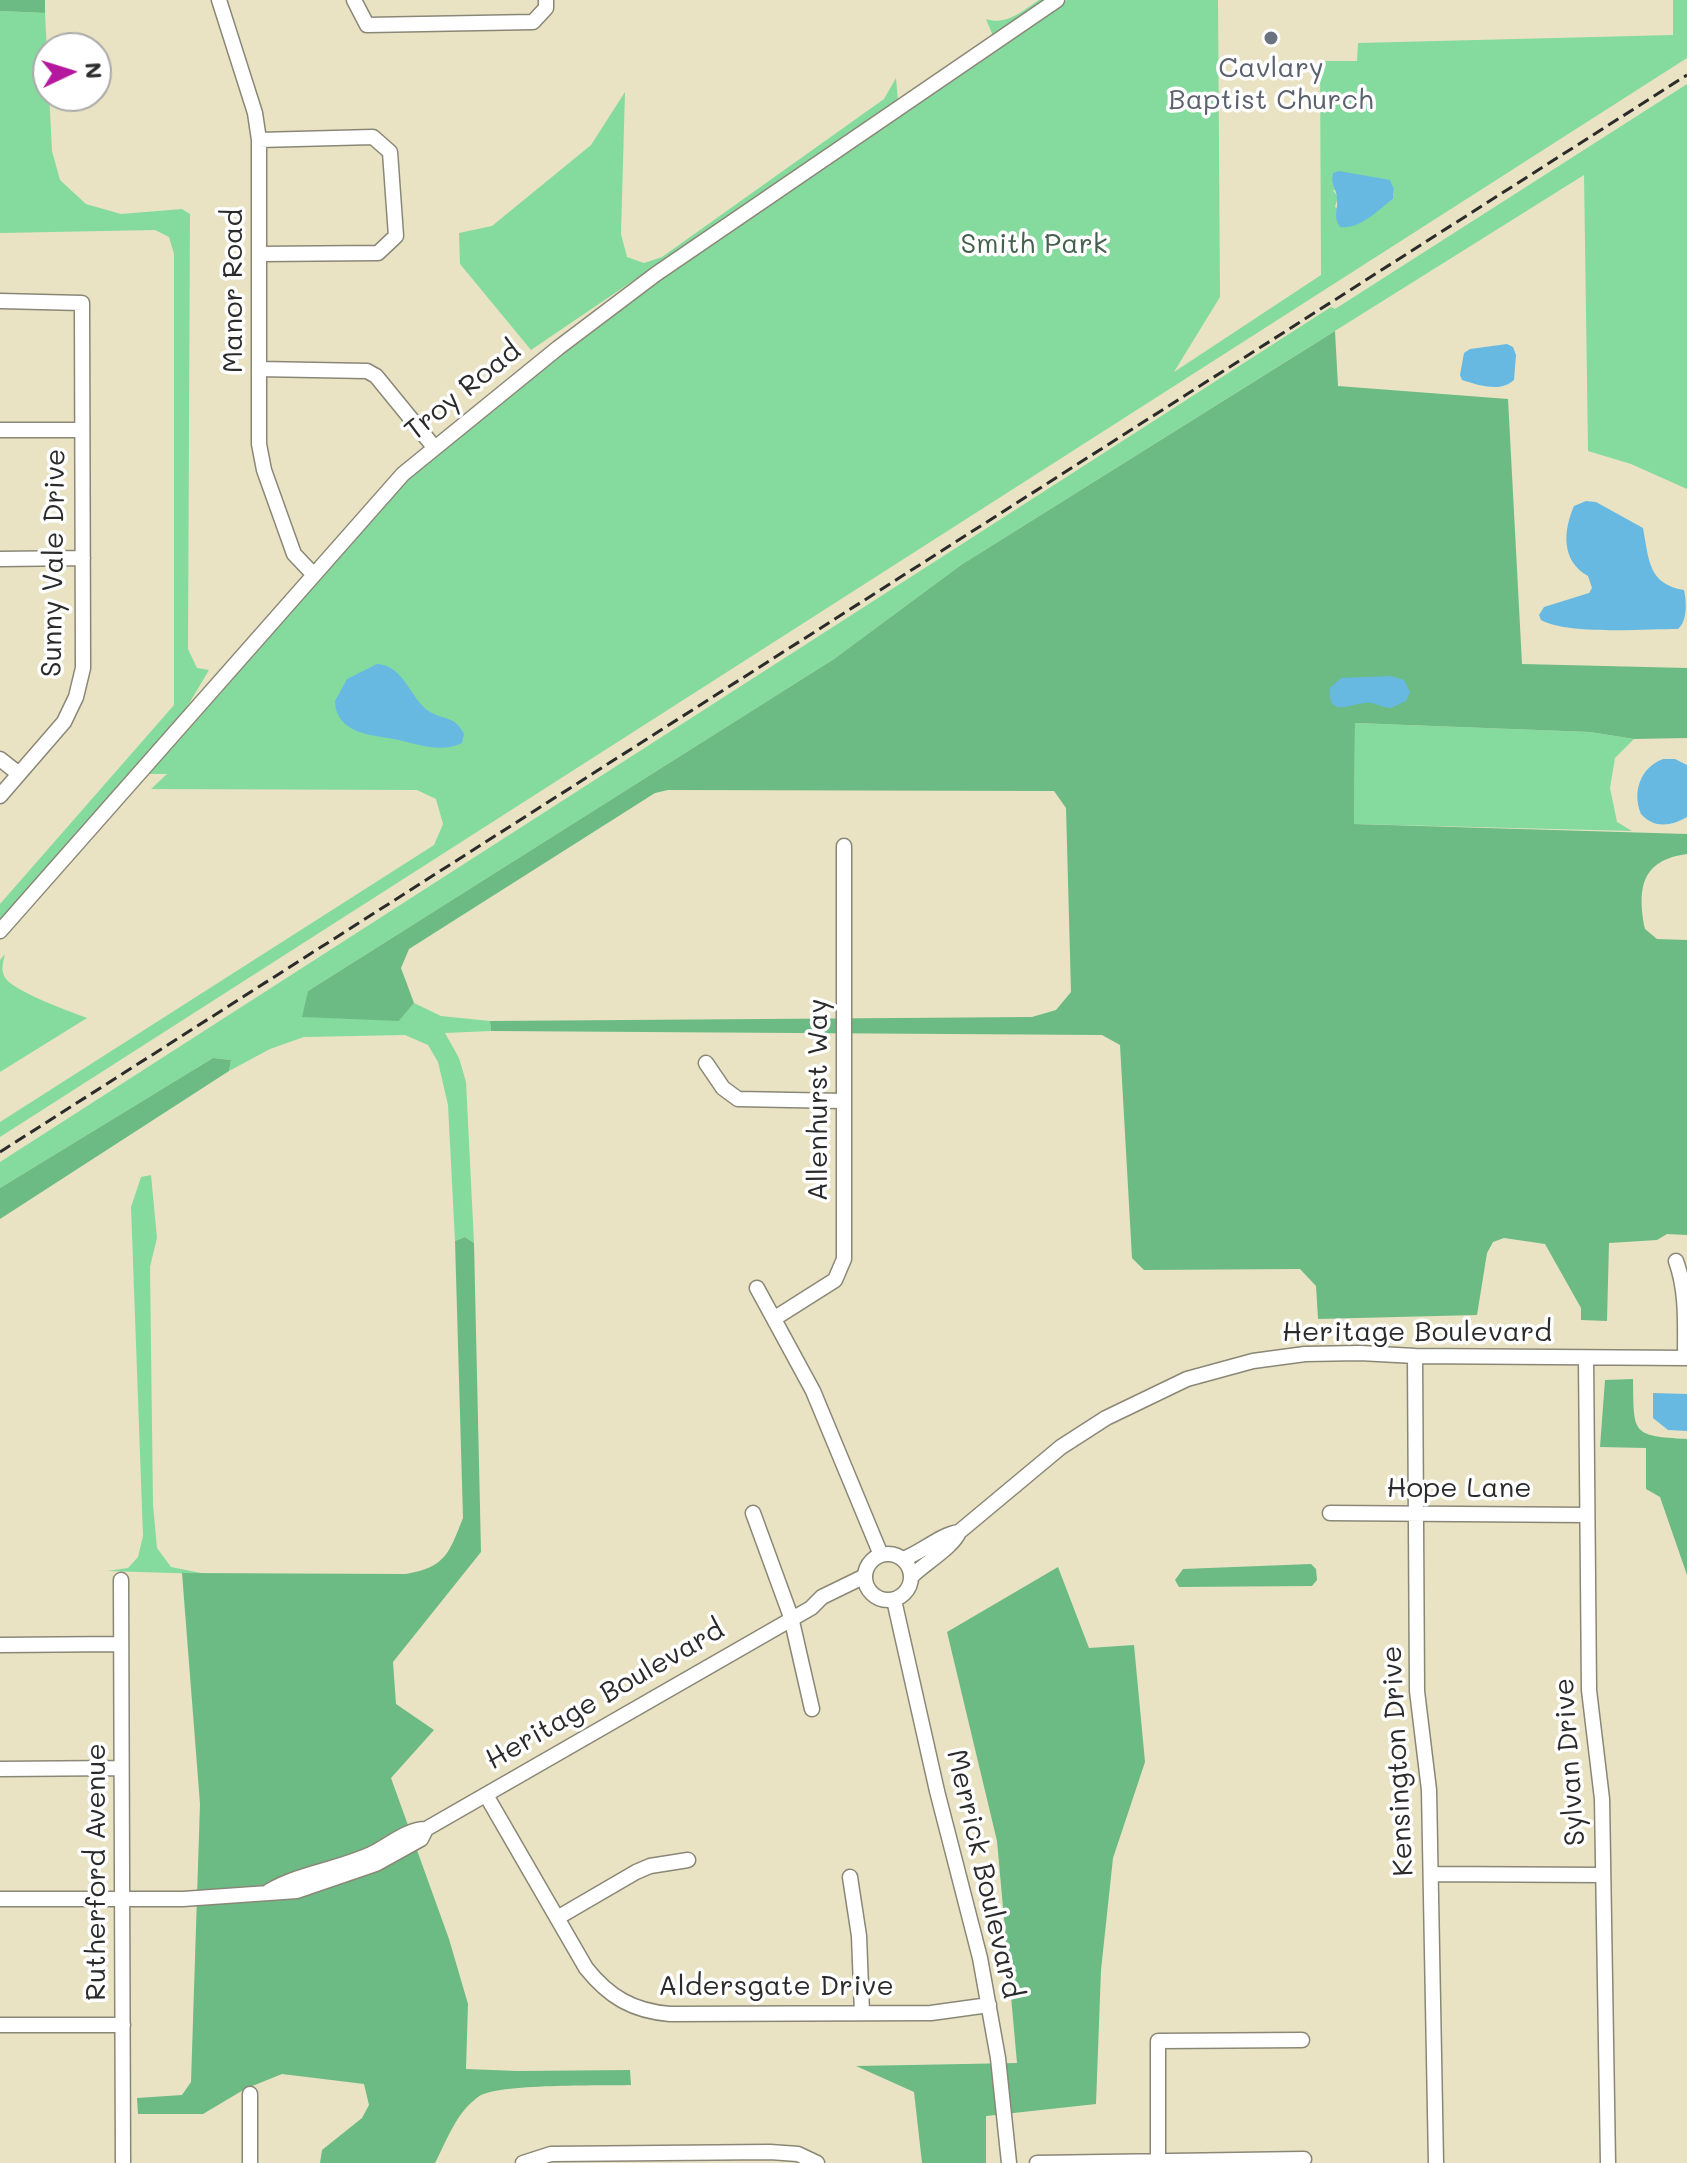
<!DOCTYPE html>
<html>
<head>
<meta charset="utf-8">
<style>
  body { margin:0 }
  #map { position:relative; width:1687px; height:2163px; overflow:hidden; background:#e9e3c3; font-family:Mali,sans-serif }
  canvas { display:block }
  .north { position:absolute; left:32px; top:32px; width:80px; height:80px; box-sizing:border-box; background:#fff; border:2px solid #aaa; border-radius:50%; rotate:86deg; font-size:22px; font-weight:700; line-height:32px; text-align:center; color:#2b2b2b }
  .north::after { content:''; display:block; margin:auto; width:28px; height:36px; background:#b5179e; clip-path:polygon(50% 0,100% 100%,50% 72%,0 100%) }
</style>
</head>
<body>
<div id="map">
<canvas width="1687" height="2163"></canvas>
<div class="north">N</div>
</div>
<script>
const context = document.querySelector('canvas').getContext('2d');
context.lineJoin = 'round';
function fillPath(path, color) {
  context.fillStyle = color;
  context.fill(path, 'evenodd');
}
function trace(path, color, width, dash) {
  context.strokeStyle = color;
  context.lineWidth = width;
  context.lineCap = dash ? 'butt' : 'round';
  context.setLineDash(dash || []);
  context.stroke(path);
}
function drawText(font, color, halo, rows, align = 'center') {
  context.font = font + ' Mali,sans-serif';
  context.lineWidth = 7;
  context.setLineDash([]);
  context.textBaseline = 'middle';
  context.strokeStyle = halo;
  context.fillStyle = color;
  for (const [text, x, y, turn = 0] of rows) {
    context.save();
    context.translate(x, y);
    context.rotate((+turn || 0) * Math.PI / 180);
    context.textAlign = isNaN(turn) ? turn : align;
    if (halo) context.strokeText(text, 0, 0);
    context.fillText(text, 0, 0);
    context.restore();
  }
}
const green = new Path2D(`
  M1039 0H1048L993 36 986 19C1007 26 1022 11 1039 0Z
  M1067 0H1218L1220 297 1174 372 1321 275 1320 61H1357L1358 43 1673 35V0H1687V58L0 1137V1122L434 845 443 824 436 799 417 790 151 789 167 774H146L413 468 612 310ZM1394 189 1393 199 1360 223 1335 207 1338 197 1333 190Z
  M0 11 45 13 52 151 60 180 86 204 121 214 182 209 190 214 188 649 197 668 209 670 184 712 0 921V904L174 705V254L169 237 155 230 0 233Z
  M896 78 898 101 531 350 460 264 459 233 492 226 591 145 625 92 621 234 627 257 644 263 662 257 884 99Z
  M1687 84V489L1631 464 1588 451 1584 175 961 565 834 659 308 991 399 1021 414 1003 441 1016 490 1021 491 1031 445 1033 459 1058 466 1082 474 1243 465 1237 455 1241 448 1105 438 1062 428 1045 405 1035 304 1037 270 1049 229 1071 231 1060 213 1058 0 1188V1162L1331 307 1335 309Z
  M1355 723 1590 732 1634 739 1615 758 1610 788 1617 822 1632 831 1354 824Z
  M5 954C3 963 0 971 6 979 18 993 69 1011 87 1018L0 1072V960Z
  M151 1175 157 1238 150 1267 153 1505 157 1548 171 1567 206 1574 107 1571 128 1568 138 1557 143 1536 131 1207 141 1177Z`);
const forest = new Path2D(`
  M0 0H45V13L0 11Z
  M1335 331 1338 386 1508 399 1522 664 1687 668V738L1634 739 1590 732 1355 723 1354 824 1687 834V854C1641 860 1637 889 1645 929L1657 939 1687 940V1235L1667 1234 1657 1240 1609 1243 1607 1321 1581 1320V1308L1545 1244 1504 1238 1493 1242 1487 1253 1477 1315 1318 1319 1316 1286 1300 1269 1144 1270 1132 1258 1120 1045 1102 1035 491 1031 490 1021 1032 1017 1056 1010 1071 992 1066 808 1054 791 668 790 655 793 409 949 401 968 414 1003 399 1021 302 1017 308 991 834 659 961 565Z
  M213 1058 231 1060 229 1071 0 1219V1188Z
  M465 1237 474 1243 481 1552 393 1662 396 1704 434 1730 391 1778 449 1939 468 2004 466 2069 517 2071 630 2070 631 2085C603 2086 496 2083 478 2097 456 2113 447 2140 435 2163H320L322 2150 362 2118 369 2105 364 2084 282 2074 245 2089 203 2114H138L137 2098 182 2095 191 2082 200 1804 182 1573 406 1574C446 1567 449 1553 463 1518L455 1241Z
  M1633 1379C1634 1433 1630 1436 1687 1439V1575L1660 1497 1646 1489V1448L1600 1447 1605 1380Z
  M1311 1564 1316 1569 1317 1580 1312 1586 1179 1587 1175 1580 1183 1569Z
  M1058 1567 1089 1648 1134 1645 1145 1762 1113 1858 1101 1970 1096 2104 986 2116V2163H922L914 2092 856 2066 1017 2063 997 1841 947 1632Z`);
const water = new Path2D(`
  M1339 171 1390 180 1394 189 1393 199C1378 210 1360 230 1340 227 1333 216 1338 211 1337 199 1337 189 1330 185 1333 173Z
  M1507 344 1513 347 1516 355 1514 380C1500 393 1478 385 1462 380L1460 375 1464 353 1470 349Z
  M1586 501 1596 502 1643 528C1649 560 1648 584 1684 590 1687 603 1687 622 1678 629 1646 629 1567 635 1541 620L1539 615 1544 607 1589 593 1592 588 1588 576C1561 561 1563 531 1574 506Z
  M377 664C403 665 410 697 427 710 442 721 454 714 464 734L462 743C441 753 420 745 399 740 374 735 336 735 335 701L347 679Z
  M1391 676 1404 680 1410 692 1406 701 1391 708C1383 708 1378 704 1371 703 1354 701 1327 721 1330 688L1341 678Z
  M1663 759H1675L1687 765V817C1672 826 1654 829 1641 814 1632 792 1640 768 1663 759Z
  M1653 1393 1687 1394V1431L1668 1430 1653 1418Z`);
const minor = new Path2D(`
  M219 0 255 113 259 140V444L264 470 294 554 313 574
  M354 0 367 25 533 22 546 8V0
  M259 140 373 137 390 152 396 236 378 253 260 254
  M0 301 82 303 83 668 76 697 64 722 0 796
  M259 369 367 371 376 376 434 447
  M0 430H82
  M0 559 83 558
  M0 759 19 774
  M0 931 403 474 558 348 656 274 1057 0
  M706 1063 723 1088 738 1099 843 1101
  M1676 1261C1687 1291 1685 1325 1685 1358
  M757 1288 813 1391 881 1555
  M775 1318 835 1280 844 1259V846
  M1415 1356 1417 1691 1429 1790 1436 2163
  M1586 1358 1589 1690 1602 1799 1608 2163
  M753 1513 791 1617 812 1709
  M1330 1513 1587 1515
  M959 1532 1061 1447 1106 1418 1187 1379 1253 1361 1305 1354 1360 1353 1415 1356 1687 1358
  M865 1577a23 23 0 1 1 46 0a23 23 0 1 1-46 0Z
  M903 1559C923 1552 939 1535 959 1532 953 1547 925 1563 912 1576
  M121 1580 123 2163
  M894 1600 937 1791 980 1958 998 2058 1009 2163
  M0 1645 121 1644
  M0 1769 121 1768
  M486 1795 586 1968C609 1997 633 2011 670 2014L931 2013 989 2005
  M1431 1874 1603 1875
  M850 1877 859 1936 862 2013
  M269 1891C302 1872 341 1869 375 1852 392 1843 408 1829 426 1829L811 1608 822 1597 865 1576
  M0 1899H183L297 1891 376 1864 421 1839 426 1829
  M557 1918 636 1872 650 1866 688 1860
  M0 2025H123
  M250 2094V2163
  M523 2163 551 2154 770 2152 798 2154 817 2163
  M1037 2163 1304 2159
  M1158 2163V2041L1302 2040`);
const rail = new Path2D(`
  M0 1152 1687 75`);
const markers = [
  [1271,38,8,"#6b7280"]
];
const worshipNames = [
  ["Cavlary",1271,68],
  ["Baptist Church",1271,100]
];
const parkNames = [
  ["Smith Park",1034,244]
];
const streetNames = [
  ["Manor Road",233,291,-90],
  ["Troy Road",463,391,-39],
  ["Sunny Vale Drive",54,563,-89],
  ["Allenhurst Way",818,1100,-90],
  ["Heritage Boulevard",1417,1332],
  ["Hope Lane",1459,1488],
  ["Heritage Boulevard",605,1695,-30],
  ["Kensington Drive",1398,1761,-93],
  ["Sylvan Drive",1570,1762,-94],
  ["Rutherford Avenue",96,1872,-90],
  ["Merrick Boulevard",984,1874,77],
  ["Aldersgate Drive",776,1986]
];
fillPath(green, '#85db9e');
fillPath(forest, '#6cbb85');
fillPath(water, '#67b9e2');
trace(minor, '#8a8777', 17);
trace(minor, '#fff', 14);
trace(rail, '#2b2b2b', 3, [12, 6]);
for (const [x, y, r, color] of markers) {
  const dot = new Path2D();
  dot.arc(x, y, r, 0, 2 * Math.PI);
  context.fillStyle = color;
  context.fill(dot);
  trace(dot, '#fff', 3);
}
drawText('28px', '#5b616d', '#fff', worshipNames);
drawText('28px', '#46604e', '#fff', parkNames);
drawText('28px', '#2b2b2b', '#fff', streetNames);
</script>
</body>
</html>
